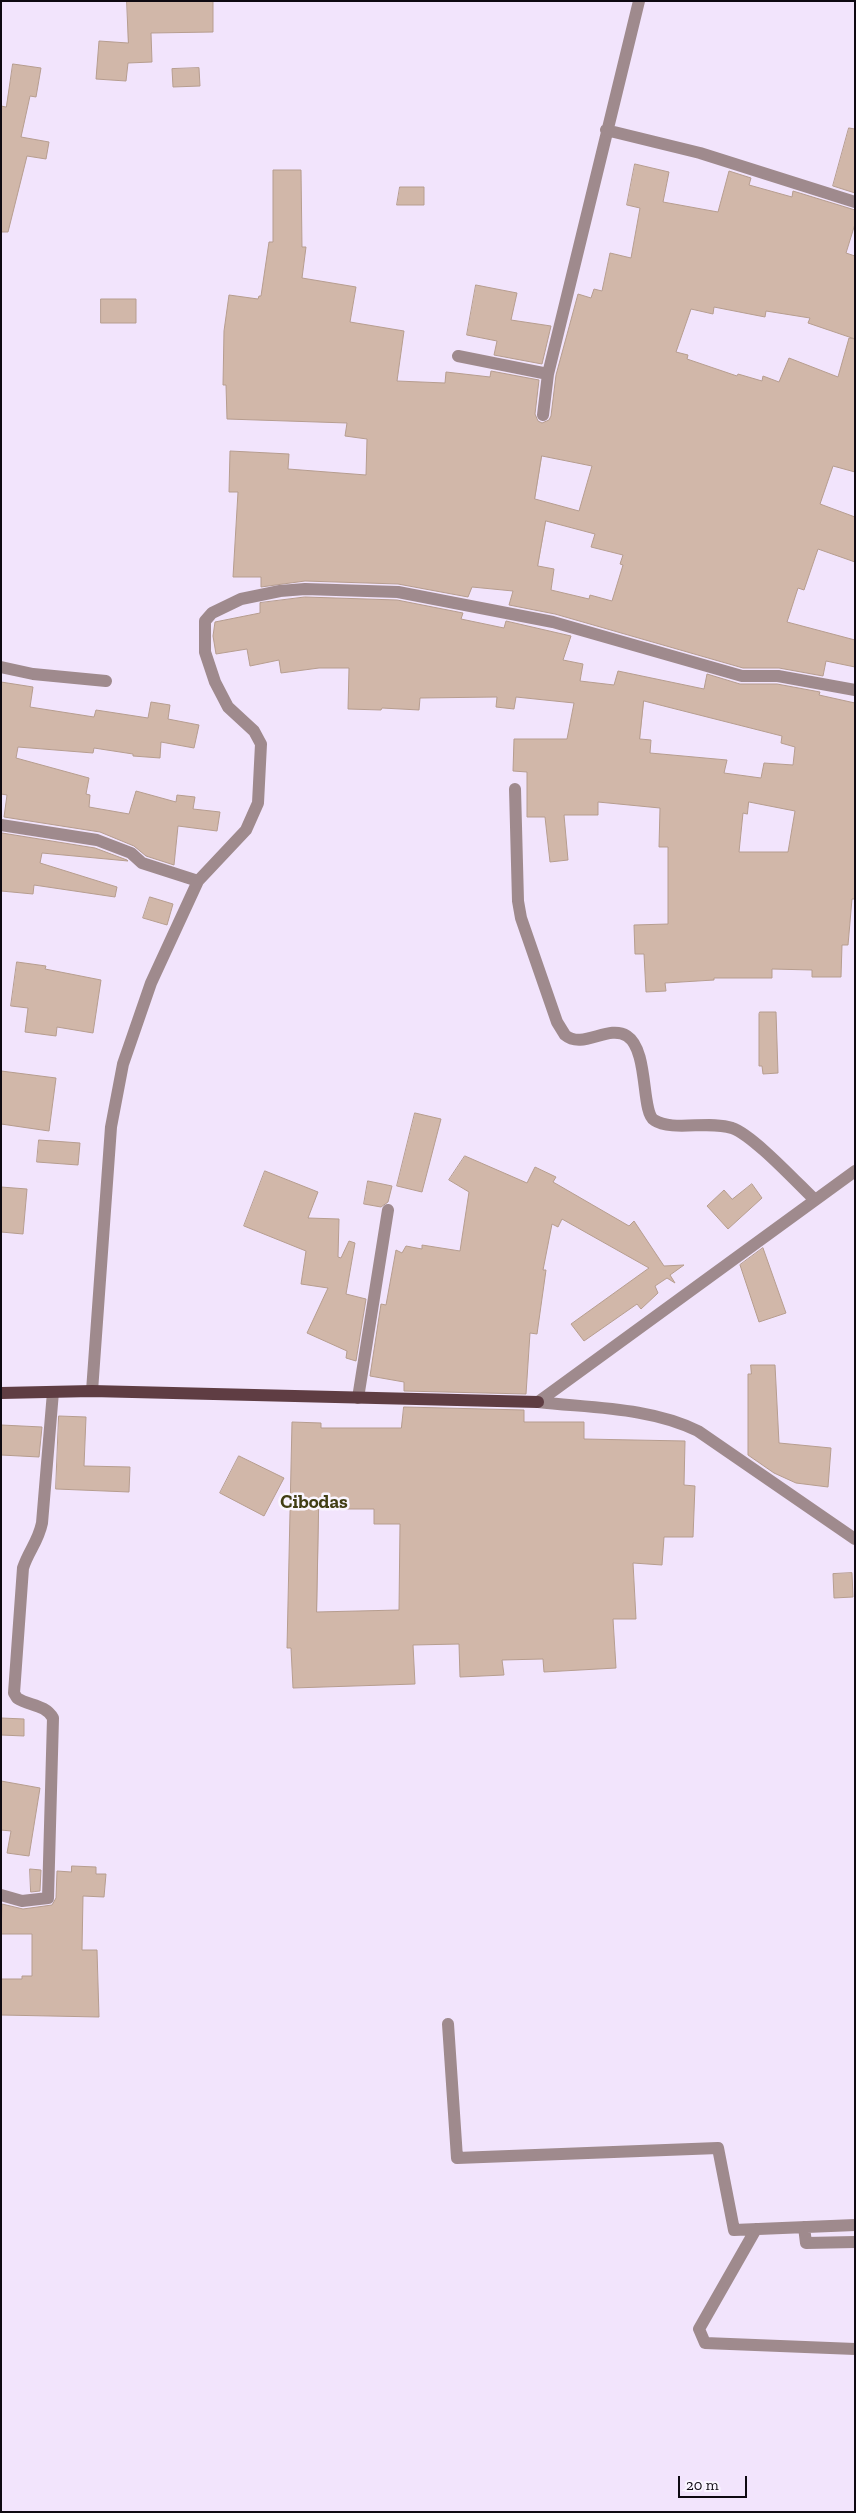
<!DOCTYPE html>
<html>
<head>
<meta charset="utf-8">
<style>
  body { margin:0 }
  #map { position:relative; width:856px; height:2513px; overflow:hidden; background:#f2e4fc; font-family:"Zilla Slab",serif }
  canvas { display:block }
  .frame { position:absolute; inset:0; border:2px solid #0e0911; pointer-events:none }
  .scale { position:absolute; left:678px; top:2476px; width:69px; height:22px; box-sizing:border-box; border:2px solid #0e0911; border-top:0; padding-left:6px; font-size:15px; line-height:18px; white-space:nowrap; color:#0e0911; -webkit-text-stroke:4px #faf5ff; paint-order:stroke }
</style>
</head>
<body>
<div id="map">
<canvas width="856" height="2513"></canvas>
<div class="frame"></div>
<div class="scale">20 m</div>
</div>
<script>
const context = document.querySelector('canvas').getContext('2d');
context.lineJoin = 'round';
function fillPath(path, color) {
  context.fillStyle = color;
  context.fill(path, 'evenodd');
}
function trace(path, color, width, dash) {
  context.strokeStyle = color;
  context.lineWidth = width;
  context.lineCap = dash ? 'butt' : 'round';
  context.setLineDash(dash || []);
  context.stroke(path);
}
function drawText(font, color, halo, rows, align = 'center') {
  context.font = font + ' "Zilla Slab",serif';
  context.lineWidth = 5;
  context.setLineDash([]);
  context.textBaseline = 'middle';
  context.strokeStyle = halo;
  context.fillStyle = color;
  for (const [text, x, y, turn = 0] of rows) {
    context.save();
    context.translate(x, y);
    context.rotate((+turn || 0) * Math.PI / 180);
    context.textAlign = isNaN(turn) ? turn : align;
    if (halo) context.strokeText(text, 0, 0);
    context.fillText(text, 0, 0);
    context.restore();
  }
}
const building = new Path2D(`
  M127 1H213V32L151 33 152 62 128 63 126 81 96 79 99 41 128 43Z
  M13 64 41 68 36 97 30 96 21 137 49 142 46 159 27 156 8 232H1V106L6 107Z
  M199 68 200 86 173 87 172 69Z
  M849 128 855 129V193L833 186Z
  M635 164 669 172 663 202 718 212 729 171 751 178 749 185 792 197 793 191 855 210V224L846 253 855 256V339L808 323 810 318 766 311 765 317 714 307 713 314 691 309 676 352 688 355 687 359 737 376 738 374 762 381 763 376 779 382 789 358 838 377 849 338 855 339V472L833 466 820 504 855 517V562L818 549 804 590 798 588 787 622 855 640V667L826 661 823 676 779 668H743L555 614 509 605 513 591 472 587 468 597 398 584 305 581 261 587V577H233L238 492H229L230 451 289 454 288 469 366 475 367 439 345 436 347 423 227 419 226 385H223L224 331 229 295 258 299 259 296H261L269 242H273V170H301L302 247H306L302 278 356 287 350 322 404 331 397 381 445 383 446 372 490 377 491 371 539 380 535 414 538 421 542 423 549 420 551 416 556 375 578 294 591 298 594 289 602 291 610 253 631 258 640 208 627 205ZM542 456 592 466 579 511 535 499ZM546 521 595 534 591 547 623 555 620 564 623 565 612 601 590 595 589 599 551 590 554 569 538 566Z
  M400 187H424V205H397Z
  M476 285 517 293 511 320 551 326 542 364 494 355 497 341 467 335Z
  M101 299H136V323H101Z
  M305 597 397 600 463 613 461 619 504 628 506 621 571 636 563 660 583 664 580 681 614 685 618 671 704 689 707 674 740 684H777L820 692 819 695 855 703V899H852L848 945H842L841 977H812V970L772 969V978H714V980L665 983 666 991 646 992 644 954H635L634 925 668 924V847H659L660 808 598 802V815H564L568 860 550 862 545 817H527V772L513 771 514 739H567L574 703 516 697 514 709 496 707 497 697 420 698 419 710 382 708 381 710 348 709 349 668H319L281 673 279 660 250 666 247 649 216 654 213 636 215 622 260 613V603ZM644 701 782 736 781 743 795 747 793 765 764 763 761 778 724 773 727 760 650 753 651 740 640 739ZM749 802 795 811 788 852H739L743 813 747 814Z
  M1 682 33 687 30 707 94 717 96 710 148 718 151 702 170 705 168 719 199 725 194 748 161 742 160 758 133 756V754L94 748 93 753 18 747 16 758 89 778 86 794 90 795 89 807 129 814 136 791 176 802 177 795 195 797 193 809 220 812 217 831 178 826 174 865 146 856 134 846 100 832 4 817 7 795 1 794Z
  M2 833 95 848 127 860 128 861 42 853 40 863 117 887 115 897 34 885 33 894 1 891Z
  M150 897 173 904 167 925 143 918Z
  M17 962 46 966 45 969 101 980 93 1033 57 1027 56 1036 25 1032 28 1008 11 1006Z
  M760 1012H776L778 1073 763 1074 762 1066H759V1014Z
  M1 1071 56 1078 49 1131 1 1124Z
  M415 1113 441 1119 422 1192 397 1186Z
  M39 1140 80 1143 78 1165 37 1162Z
  M465 1156 527 1183 535 1167 556 1177 553 1182 629 1226 634 1221 664 1266 684 1265 670 1275 675 1283 667 1278 655 1286 658 1293 641 1309 637 1304 584 1341 571 1324 649 1268 562 1219 558 1227 552 1224 543 1270H546L537 1334 530 1333 526 1394 404 1391V1382L370 1376 381 1304 386 1305 396 1250 402 1253 406 1246 422 1249V1245L460 1251 469 1192 449 1180Z
  M265 1171 318 1192 308 1218 339 1219 338 1257 341 1258 349 1241 355 1243 346 1294 366 1299 356 1361 346 1358 347 1351 307 1333 328 1288 301 1284 306 1251 244 1226Z
  M368 1181 392 1186 388 1202 381 1207 364 1204Z
  M752 1184 762 1198 728 1229 707 1206 724 1190 732 1199Z
  M1 1187 27 1189 23 1234 1 1232Z
  M763 1248 786 1313 759 1322 740 1265Z
  M751 1365H775L779 1443 831 1448 828 1487 796 1483 774 1473 748 1455V1374H751Z
  M404 1407 524 1410V1422H584V1439L685 1441 684 1485 695 1486 693 1537H664L662 1565 633 1563 636 1619H613L616 1668 544 1672 543 1659 502 1660 504 1675 460 1677 459 1644 413 1645 415 1684 293 1688 291 1648H287L292 1422 321 1423V1428H401ZM319 1509H374V1524H400L399 1610 317 1612Z
  M59 1416 86 1417 84 1466 130 1467 129 1492 56 1489Z
  M1 1425 42 1427 39 1457 1 1455Z
  M239 1456 284 1478 264 1516 220 1493Z
  M852 1573 853 1597 834 1598 833 1574Z
  M1 1718 24 1719V1736L1 1735Z
  M1 1781 40 1788 29 1856 7 1853 11 1831 1 1830Z
  M72 1866 96 1867V1874H106L104 1897 83 1896 82 1950H97L99 2017 1 2015V1979H22V1976H32V1934H1L2 1904 23 1909 52 1905 56 1898 57 1871 71 1872Z
  M30 1869 41 1870 40 1891 31 1892Z`);
const minor = new Path2D(`
  M606 130 700 153 855 202
  M458 356 548 374
  M543 415 548 374 639 1
  M1 667 33 674 106 681
  M515 789 518 901 521 918 557 1022 565 1035C583 1050 608 1024 627 1036 649 1050 641 1112 654 1120 672 1132 710 1120 732 1128 753 1135 798 1184 815 1200
  M1 825 97 840 131 853 142 863 198 881
  M92 1391 111 1127 123 1064 151 983 198 881 246 830 258 803 261 744 254 731 228 707 215 682 205 652V621L212 613 241 599 280 591 305 589 398 592 553 622 742 676H778L855 690
  M358 1398 388 1210
  M538 1402 855 1171
  M538 1402C590 1408 650 1407 698 1431L855 1539
  M1 1895 22 1901 48 1898 53 1718C45 1704 29 1706 17 1698L14 1693 23 1568C29 1550 38 1542 42 1523L53 1392
  M448 2024 457 2158 718 2148 734 2230 855 2225
  M804 2227 806 2243 855 2242
  M756 2229 699 2329 705 2343 855 2349`);
const major = new Path2D(`
  M1 1393 92 1391 538 1402`);
const quarterNames = [
  ["Cibodas",314,1503]
];
fillPath(building, '#d1b7a9');
trace(building, '#b69d8f', 1);
trace(minor, '#9f8a8d', 12);
trace(major, '#5f3d43', 12);
drawText('bold 19px', '#413e14', '#faf5ff', quarterNames);
</script>
</body>
</html>
